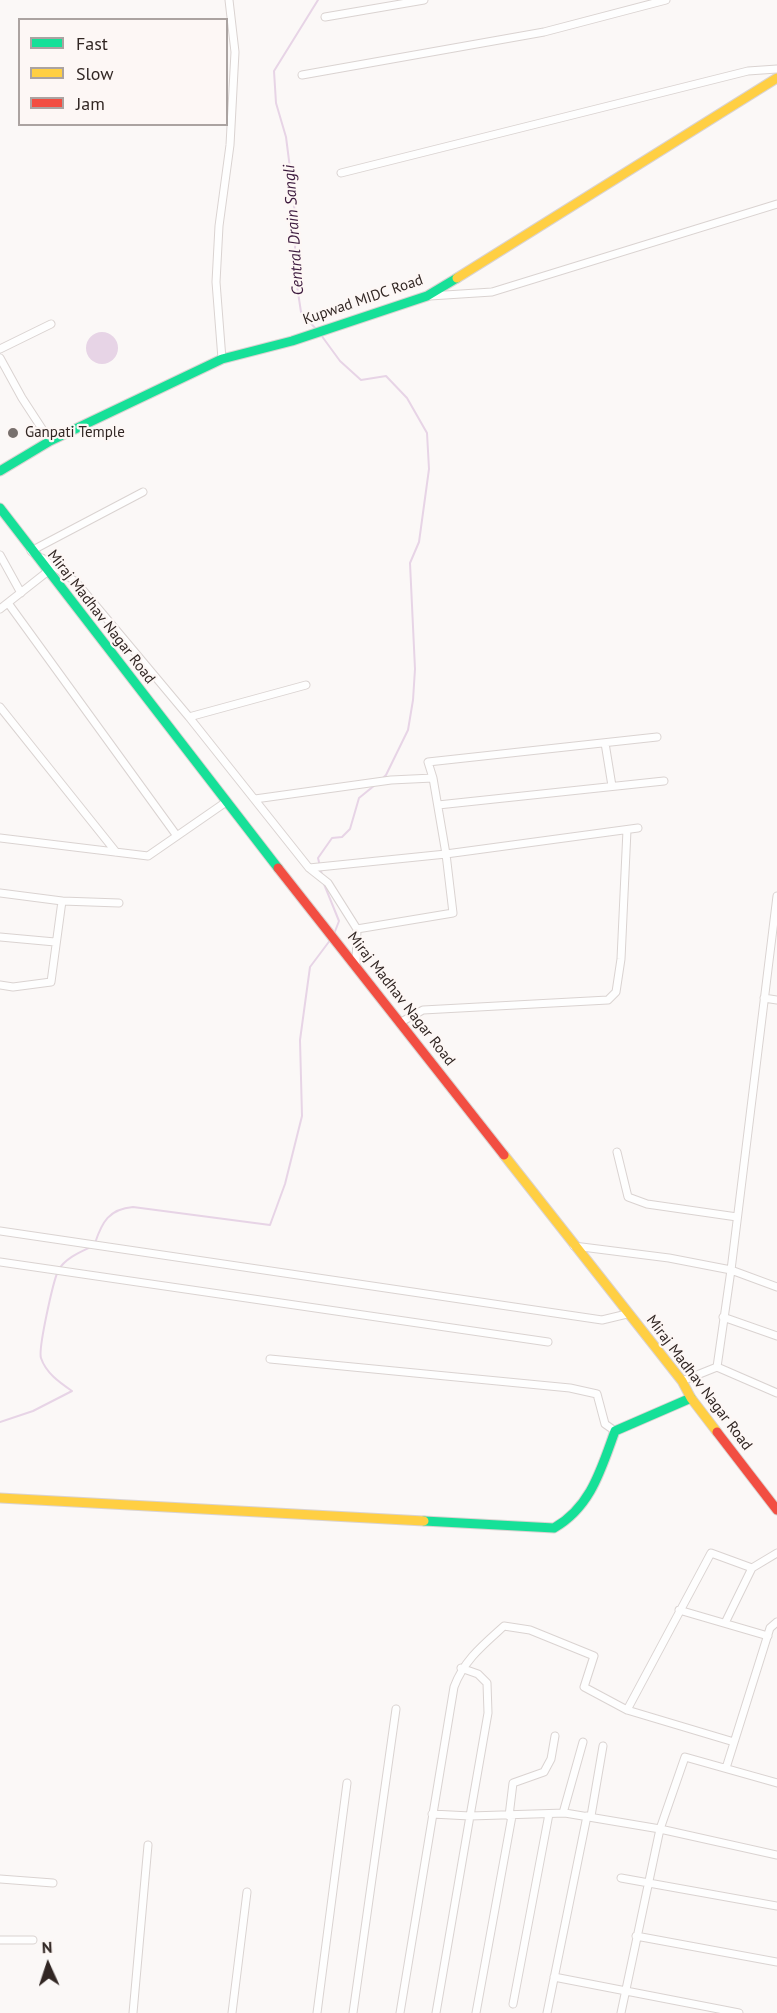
<!DOCTYPE html>
<html>
<head>
<meta charset="utf-8">
<style>
  body { margin:0 }
  #map { position:relative; width:777px; height:2013px; overflow:hidden; background:#fbf8f7; font-family:"PT Sans",sans-serif }
  canvas { display:block }
  .legend { position:absolute; left:18px; top:18px; width:210px; height:108px; box-sizing:border-box; background:#fdf7f5; border:2px solid #aba3a1; margin:0; padding:8px 10px; list-style:none; font-size:18px; color:#312623 }
  .legend li { display:flex; align-items:center; gap:12px; height:30px }
  .legend b { width:30px; border:2px solid #aba3a1 }
  .north { position:absolute; left:18px; top:1935px; width:60px; height:60px; -webkit-text-stroke:4px #fdf7f5; paint-order:stroke; rotate:357deg; font-size:16px; font-weight:700; line-height:24px; text-align:center; color:#312623 }
  .north::after { content:''; display:block; margin:auto; width:21px; height:27px; background:#312623; clip-path:polygon(50% 0,100% 100%,50% 72%,0 100%) }
</style>
</head>
<body>
<div id="map">
<canvas width="777" height="2013"></canvas>
<ul class="legend">
<li><b style="height:8px;background:#16e098"></b>Fast</li>
<li><b style="height:8px;background:#ffcf43"></b>Slow</li>
<li><b style="height:8px;background:#f24e42"></b>Jam</li>
</ul>
<div class="north">N</div>
</div>
<script>
const context = document.querySelector('canvas').getContext('2d');
context.lineJoin = 'round';
function fillPath(path, color) {
  context.fillStyle = color;
  context.fill(path, 'evenodd');
}
function trace(path, color, width, dash) {
  context.strokeStyle = color;
  context.lineWidth = width;
  context.lineCap = dash ? 'butt' : 'round';
  context.setLineDash(dash || []);
  context.stroke(path);
}
function drawText(font, color, halo, rows, align = 'center') {
  context.font = font + ' "PT Sans",sans-serif';
  context.lineWidth = 4.5;
  context.setLineDash([]);
  context.textBaseline = 'middle';
  context.strokeStyle = halo;
  context.fillStyle = color;
  for (const [text, x, y, turn = 0] of rows) {
    context.save();
    context.translate(x, y);
    context.rotate((+turn || 0) * Math.PI / 180);
    context.textAlign = isNaN(turn) ? turn : align;
    if (halo) context.strokeText(text, 0, 0);
    context.fillText(text, 0, 0);
    context.restore();
  }
}
const water = new Path2D(`
  M86 348a16 16 0 1 1 32 0a16 16 0 1 1-32 0Z`);
const stream = new Path2D(`
  M315 328 301 312 294 266 296 230 293 192 286 137 276 103 274 71 318 0
  M321 335 340 361 361 380 386 376 407 398 427 433 429 469 419 542 410 563 415 669 413 700 408 730 386 775 382 779
  M322 875 318 858 332 838 342 837 350 829 359 798 375 785
  M324 884 339 921 334 934
  M95 1243C102 1222 109 1209 133 1207L270 1225 285 1184 302 1116 300 1040 310 967 331 939
  M0 1422 33 1411 72 1391C59 1382 46 1373 41 1358 38 1349 53 1282 58 1271 64 1259 80 1252 91 1247`);
const street = new Path2D(`
  M325 17 424 0
  M302 75 544 32 666 0
  M341 173 748 71 777 69
  M430 296 492 292 777 204
  M0 349 51 324
  M0 358 22 398 50 441
  M222 359 216 282 219 226 230 145 235 52 229 0
  M32 552 31 551 143 492
  M0 555 21 593
  M42 558 76 582 189 717 309 868 328 883 357 929 356 966
  M8 603 177 836
  M0 609 47 572
  M0 707 116 852
  M189 717 306 685
  M605 743 612 786
  M255 799 391 780 433 778 428 762 657 737
  M438 805 664 781
  M0 838 148 856 226 802
  M309 868 446 854 638 828
  M0 893 62 901 119 903
  M777 896 731 1270 777 1287
  M357 929 453 913 446 854 433 778
  M0 937 55 942
  M0 985 13 987 51 982 62 901
  M764 998 777 1000
  M401 1022 423 1010 608 1000 616 992 621 959 627 830
  M617 1152 628 1197 647 1204 737 1217
  M0 1231 602 1320 627 1314
  M574 1246 669 1258 731 1270 717 1367 682 1381
  M0 1262 548 1342
  M723 1317 777 1336
  M270 1359 570 1388 597 1394 605 1424 615 1431
  M717 1367 777 1393
  M679 1610 768 1636
  M725 1623 752 1568
  M734 1742 627 1710 711 1553 752 1568 777 1553
  M726 1768 770 1628 777 1622
  M563 1813 583 1742
  M432 1814 470 1816 488 1713 487 1683 478 1674 461 1668
  M509 1816 513 1783 544 1772 551 1759 555 1736
  M591 1816 603 1746
  M621 1878 777 1906
  M0 1879 53 1883
  M636 1936 777 1962
  M0 1940H33
  M554 1977 739 2013
  M513 2004 549 1814
  M133 2013 148 1845
  M232 2013 247 1892
  M317 2013 347 1783
  M353 2013 396 1709
  M400 2013 454 1687C464 1660 483 1645 504 1626L530 1630 594 1656 584 1687 627 1710
  M436 2013 470 1816 565 1813 660 1829 777 1855
  M476 2013 512 1816
  M547 2013 587 1816
  M621 2013 660 1829 685 1757 777 1783`);
const fast = new Path2D(`
  M0 471 50 441 222 359 292 341 427 296 457 278
  M0 508 278 868
  M424 1521 554 1528C591 1507 601 1469 615 1431L691 1398`);
const slow = new Path2D(`
  M457 278 777 78
  M504 1155 682 1381 691 1398 717 1432
  M0 1498 424 1521`);
const jam = new Path2D(`
  M278 868 504 1155
  M717 1432 777 1510`);
const markers = [
  [13,433,6,"#78706d"]
];
const streetNames = [
  ["Kupwad MIDC Road",363,300,-19],
  ["Miraj Madhav Nagar Road",101,617,52],
  ["Miraj Madhav Nagar Road",401,999,52],
  ["Miraj Madhav Nagar Road",699,1383,53]
];
const poiNames = [
  ["Ganpati Temple",25,433]
];
const waterNames = [
  ["Central Drain Sangli",294,230,-94]
];
fillPath(water, '#e7d4e6');
trace(stream, '#e7d4e6', 2);
trace(street, '#dad3d1', 9);
trace(fast, '#dad3d1', 11);
trace(slow, '#dad3d1', 11);
trace(jam, '#dad3d1', 11);
trace(street, '#fefefe', 7);
trace(fast, '#16e098', 9);
trace(slow, '#ffcf43', 9);
trace(jam, '#f24e42', 9);
for (const [x, y, r, color] of markers) {
  const dot = new Path2D();
  dot.arc(x, y, r, 0, 2 * Math.PI);
  context.fillStyle = color;
  context.fill(dot);
  trace(dot, '#fdf7f5', 2);
}
drawText('15px', '#312623', '#fdf7f5', streetNames);
drawText('15px', '#312623', '#fdf7f5', poiNames, 'left');
drawText('italic 16px', '#3c1a3e', '#fdf7f5', waterNames);
</script>
</body>
</html>
